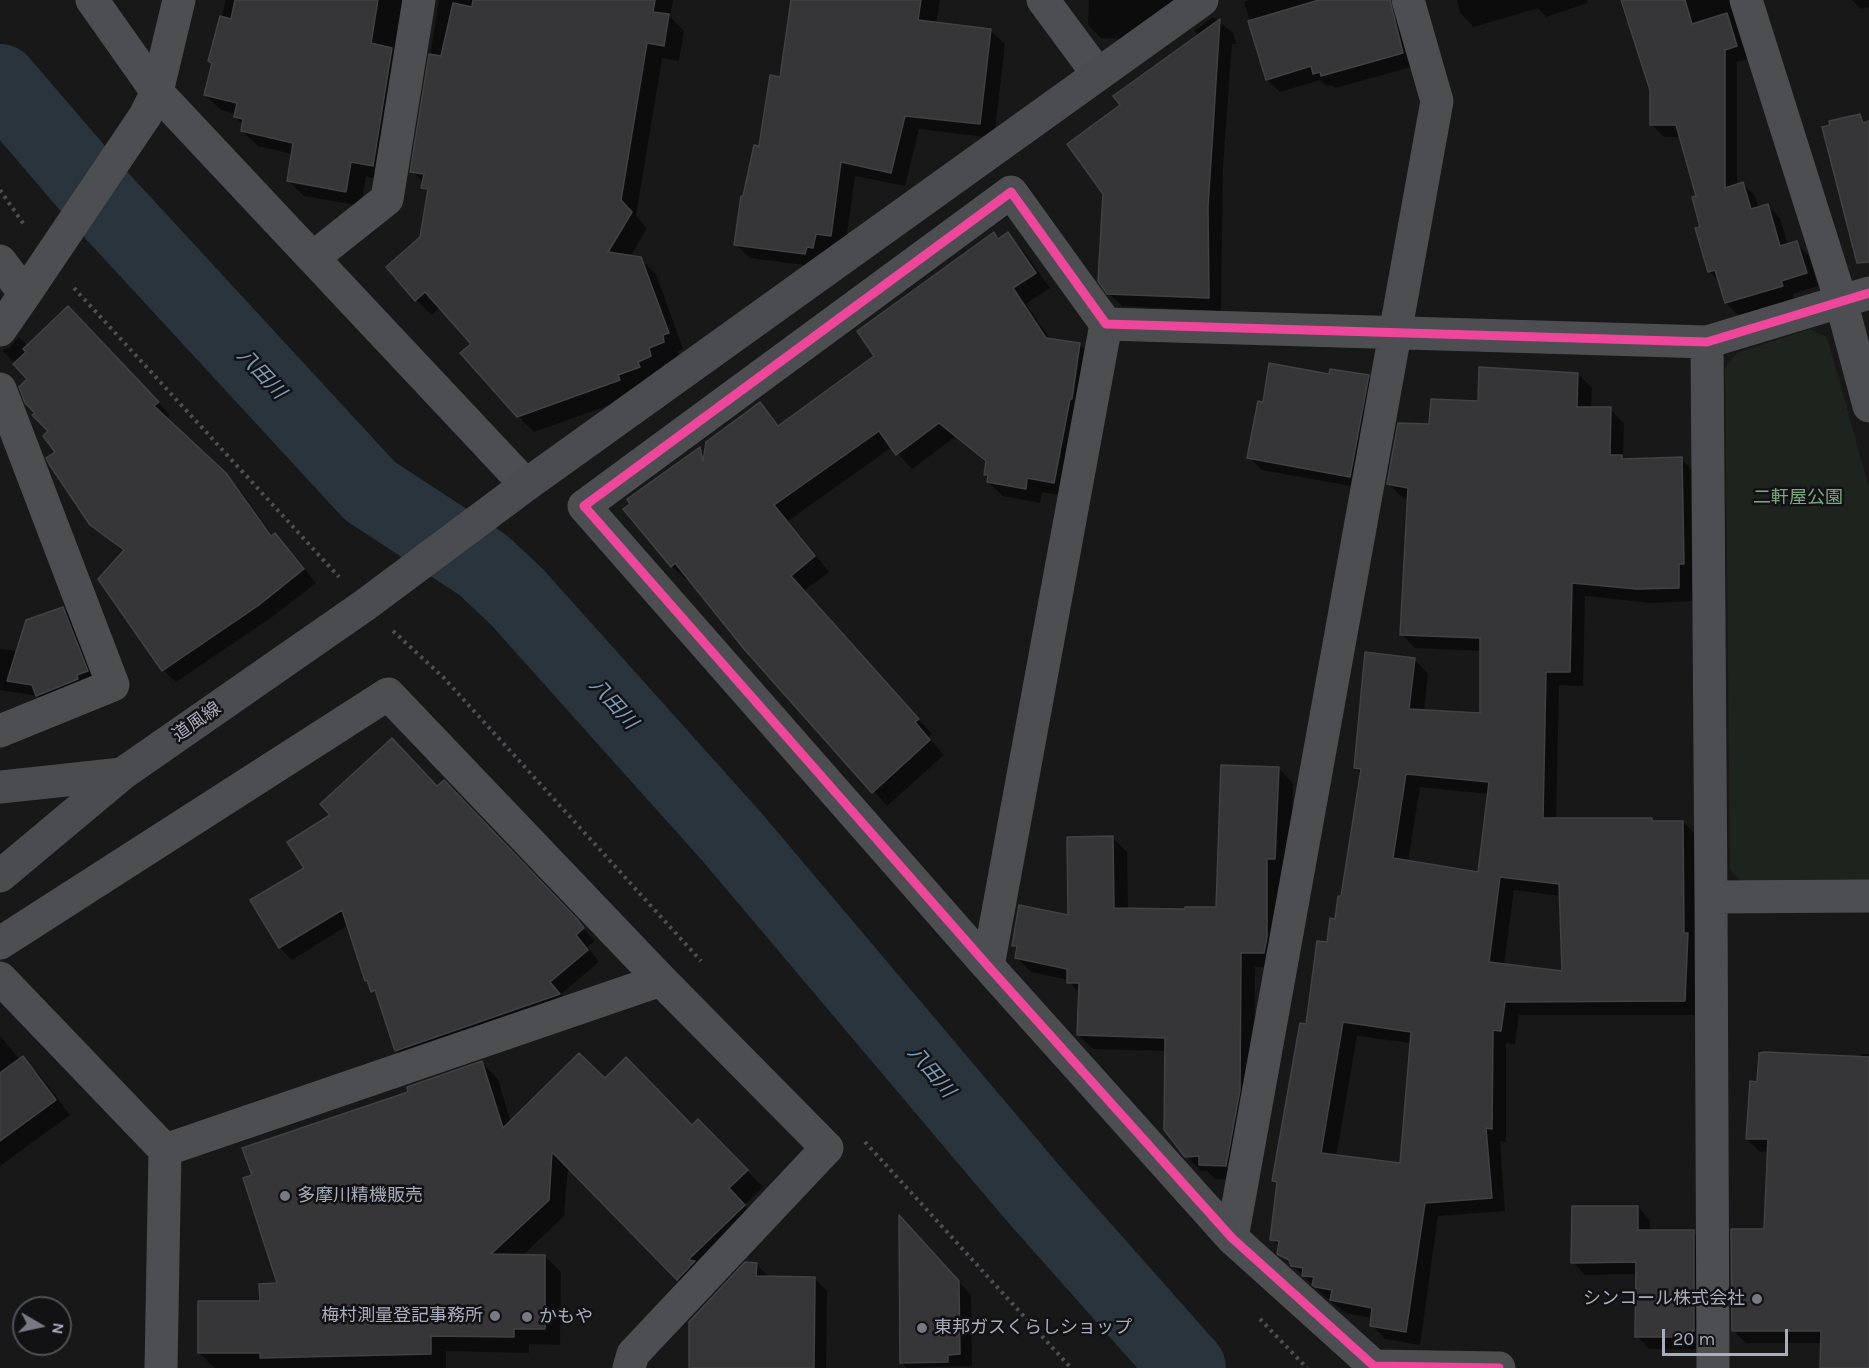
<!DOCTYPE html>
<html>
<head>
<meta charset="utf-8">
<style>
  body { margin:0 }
  #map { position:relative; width:1869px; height:1368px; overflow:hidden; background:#181819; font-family:Karla,sans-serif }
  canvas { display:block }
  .north { position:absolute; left:12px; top:1296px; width:60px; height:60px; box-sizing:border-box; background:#121215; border:2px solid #4e5057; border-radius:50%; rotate:99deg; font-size:16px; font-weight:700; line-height:24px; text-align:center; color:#a8aebb }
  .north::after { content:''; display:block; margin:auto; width:21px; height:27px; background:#767a82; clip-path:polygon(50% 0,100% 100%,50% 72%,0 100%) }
  .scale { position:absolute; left:1662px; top:1329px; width:126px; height:27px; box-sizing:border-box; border:3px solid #a8aebb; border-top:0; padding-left:8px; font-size:18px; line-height:21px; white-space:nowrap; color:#a8aebb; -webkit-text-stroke:4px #121215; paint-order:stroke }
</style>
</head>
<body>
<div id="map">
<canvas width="1869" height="1368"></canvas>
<div class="north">N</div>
<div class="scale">20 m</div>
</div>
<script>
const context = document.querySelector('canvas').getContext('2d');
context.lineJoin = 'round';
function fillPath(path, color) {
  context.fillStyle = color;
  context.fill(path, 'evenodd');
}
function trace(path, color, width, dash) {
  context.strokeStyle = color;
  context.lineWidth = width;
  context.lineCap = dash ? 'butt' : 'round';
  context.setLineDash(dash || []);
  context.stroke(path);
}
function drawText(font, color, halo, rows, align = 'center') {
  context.font = font + ' Karla,"Noto Sans JP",sans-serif';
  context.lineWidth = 5;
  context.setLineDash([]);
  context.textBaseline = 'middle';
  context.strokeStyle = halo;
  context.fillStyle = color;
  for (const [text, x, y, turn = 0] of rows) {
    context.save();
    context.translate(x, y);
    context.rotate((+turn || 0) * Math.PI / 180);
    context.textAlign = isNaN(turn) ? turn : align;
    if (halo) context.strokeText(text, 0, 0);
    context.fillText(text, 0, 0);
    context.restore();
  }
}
const green = new Path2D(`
  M1810 329 1827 337 1869 487V882H1742L1730 870 1725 368 1737 353Z`);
const shadow = new Path2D(`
  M226 0H425L389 180 366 177 361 206 304 196 288 181 292 154 258 146 242 131 244 125 235 117 236 114 221 110 205 95 213 65 209 61Z
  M439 0H673L670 17 684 31 679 61 662 58 636 216 647 228 630 257 640 259 656 274 683 349 678 351 679 358 664 364 666 371 635 396 534 432 518 416 473 344 440 307 432 315 416 300 429 193 423 187 424 183 412 171Z
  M793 0H940L936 24 990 30 1005 44 994 138 919 129 905 186 855 176 845 249 819 267 750 258 735 244 745 198 781 79Z
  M1089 0H1201L1144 40 1101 38 1088 25Z
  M1250 0H1409L1415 66 1335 88 1332 85 1327 86 1320 80 1280 92 1267 79 1244 2Z
  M1457 0H1587L1588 3 1546 17 1538 8 1474 27 1460 13Z
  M1620 0H1730L1748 59 1737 62V185L1743 184 1755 196 1759 208 1768 206 1780 218 1788 245 1796 243 1809 256 1818 286 1793 294 1794 299 1738 315 1726 303 1720 282 1709 271 1698 197 1681 137H1664L1652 125V90L1632 27 1626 21Z
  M1852 0H1869V7L1861 9Z
  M1213 17 1233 33 1236 44H1232L1223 166 1221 311 1122 306 1108 293 1122 106 1199 35 1194 31Z
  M994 234 1000 240 1008 234 1022 249 1050 288 1026 304 1051 340 1079 344 1094 359 1069 497 1042 492 1040 503 1003 496 988 482 985 474 987 463 955 437 912 469 892 447 788 521 829 572 804 591 932 734 928 737 944 755 887 806 689 578 686 580 672 566 699 449 706 455 760 404 780 427 876 357Z
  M81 321 170 415 166 419 239 488 273 536 275 535 288 548 316 583 272 617 176 682 163 670 124 552 91 524 57 453 50 431 37 413 29 379 2 350 9 348 19 337 28 346Z
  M1578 374 1592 388 1591 408 1610 409 1624 423 1623 458 1625 460 1681 459 1695 473 1693 601 1652 603 1585 596 1583 686 1559 685 1556 820 1651 819 1654 823 1683 822 1697 836 1698 1015H1519L1515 1044 1506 1043V1142L1500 1141 1505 1211 1438 1216 1420 1345 1385 1339 1372 1325V1318L1346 1313 1330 1301 1279 1253 1280 1247 1271 1239 1278 1186 1273 1181 1307 1026 1342 898 1362 774 1355 768 1415 660 1428 674 1424 711 1481 715 1482 651 1415 648 1401 634 1409 499 1403 498 1389 484 1431 426 1479 402ZM1420 787 1489 794 1479 874 1408 862ZM1514 890 1561 896 1563 972 1504 965ZM1357 1036 1411 1043 1401 1164 1336 1157Z
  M1331 376H1368L1380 389 1362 488 1262 470 1249 457 1264 403Z
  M63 608 75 621 99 683 50 708 38 696 0 690V649L18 651Z
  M1278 768 1293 783 1290 873 1279 967H1255L1254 1106 1240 1180 1215 1179 1207 1171H1201L1186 1156 1166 1051 1093 1049 1078 1035 1080 994 1068 980 1031 972 1016 957 1018 950 1013 945 1070 917 1113 838 1127 852 1128 910 1217 908Z
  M438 788 456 794 595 941 587 947 599 962 561 994 570 1006 408 1063 396 1050 379 998 366 980 348 925 292 960 280 948 252 900Z
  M0 1036 20 1060 23 1058 38 1073 70 1115 0 1166Z
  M1861 1054H1869V1368H1822V1343H1746L1733 1330 1765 1231 1769 1151 1760 1152 1747 1139 1758 1083 1861 1058Z
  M482 1063 498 1079 511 1123 605 1080 692 1127 698 1121 763 1187 744 1205 760 1222 694 1295 568 1166 564 1216 522 1256H545L561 1272 560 1345 529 1344V1353L446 1351V1368H215L199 1353 279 1285 410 1093Z
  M1638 1207 1650 1220V1231H1693L1706 1244 1704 1349H1649L1637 1336V1274L1585 1275 1573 1262Z
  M911 1229 971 1295 972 1366 907 1368 901 1362Z
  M756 1264 769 1277 814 1278 827 1291 826 1368H691Z`);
const river = new Path2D(`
  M0 82 97 195 370 491 483 565 517 597 732 837 1032 1192 1188 1368`);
const building = new Path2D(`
  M235 0H378L371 43 392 48 373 166 351 162 346 192 287 181 293 143 241 131 243 119 234 117 237 103 204 95 212 63 208 61 220 16 231 19Z
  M473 0H655L653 12 669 14 664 46 647 43 621 200 632 212 608 252 641 257 669 333 663 335 664 342 649 348 651 356 638 362 640 367 618 375 620 380 517 417 460 353 471 344 425 292 415 301 386 267 420 237 428 189 421 188 424 174 410 172 429 54 441 56 453 3 472 7Z
  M791 0H921L918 20 991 29 980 124 905 116 891 173 841 162 831 236 816 234 813 248 807 247 805 254 734 245 741 196H743L754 145 759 146 770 75 780 77Z
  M1319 0H1390L1403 53 1321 76 1320 72 1313 74 1311 66 1266 80 1248 21Z
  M1621 0H1685L1692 24 1727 13 1737 46 1725 50V188L1743 182 1751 209 1768 204 1780 246 1797 241 1807 273 1781 281 1783 286 1725 303 1715 270 1708 272 1695 228 1700 227 1692 197 1696 196 1676 125H1650V90Z
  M1220 19 1208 207 1209 298 1107 294 1098 281 1103 194 1067 144 1120 105 1113 96Z
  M1860 114 1863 123 1869 121V262L1857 263 1822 127 1830 125 1829 121Z
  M994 232 998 239 1008 232 1036 273 1013 288 1046 338 1080 343 1072 399H1070L1054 483 1027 478 1026 489 987 482 988 475H984L986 461 939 423 896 455 879 431 774 505 815 556 791 576 919 719 915 722 930 740 872 793 744 649 675 563 671 567 623 509 630 504 627 499 700 447 703 461 706 442 760 402 778 426 874 356 857 331Z
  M68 306 159 402 154 406 226 473 271 536 275 533 304 569 259 605 162 671 98 579 124 550 90 525 49 464 46 458 55 452 43 436 48 431 32 415 35 413 25 403 19 387 27 379 13 364 26 352 23 349Z
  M1269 363 1329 374 1330 369 1369 375 1350 477 1247 458 1258 401 1263 402Z
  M1479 367 1578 373 1577 407H1611L1610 455H1622V459L1682 457 1684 564H1679V588L1637 589 1572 583 1570 672H1546L1543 818H1652V821H1683L1684 933H1688L1685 1001 1505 1002 1501 1031 1493 1030 1492 1129 1486 1128 1492 1198 1425 1203 1406 1332 1370 1326 1372 1308 1330 1300 1332 1290 1315 1287 1312 1285 1314 1277 1302 1276 1303 1268 1291 1266 1289 1260 1277 1254 1279 1241 1270 1240 1277 1182 1272 1181 1300 1023 1306 1024 1317 941 1327 942 1330 918 1335 919 1338 896H1341L1361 769 1354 768 1365 652 1415 658 1409 709 1480 713V638L1400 635 1408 488 1387 484 1398 423 1429 424 1431 399 1478 401ZM1406 774 1489 782 1478 872 1393 858ZM1500 877 1559 884 1562 971 1489 962ZM1343 1022 1411 1032 1400 1163 1321 1153Z
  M63 607 88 671 77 675 78 679 36 696 32 685 7 681 26 620Z
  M392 738 437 786 444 780 577 919 584 928 576 935 588 950 550 982 560 994 395 1051 375 990 371 992 367 980 365 981 342 910 279 948 250 900 304 868 287 842 330 815 320 804Z
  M1221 765 1279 767 1275 859H1267V937L1264 953H1241L1240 1090 1226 1166 1199 1165V1156L1185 1157 1164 1130 1165 1038 1077 1035 1079 983H1067V969L1015 958 1017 946H1012L1019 905 1068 915 1067 837 1113 836 1114 908 1185 909V907H1216Z
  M1765 1052 1869 1057V1368H1820L1821 1331H1732L1731 1229H1764L1768 1139H1746L1750 1081 1757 1082 1759 1053Z
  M579 1053 605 1078 626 1057 692 1125 698 1119 748 1170 729 1188 745 1205 688 1260 695 1261 677 1280 552 1152 549 1200 491 1254 545 1255V1329H514V1337L431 1336V1354L260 1358V1353H198V1301H260L259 1284 277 1283 243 1178 252 1175 242 1148 408 1092 407 1087 482 1061 503 1128Z
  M23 1056 56 1100 0 1141V1073Z
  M1572 1206H1638V1230H1694V1331H1692V1337H1635L1636 1262 1571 1263Z
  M899 1215 959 1281 960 1354 948 1355V1362L900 1363Z
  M745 1262 757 1263 756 1276 815 1277 814 1368H689V1322Z`);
const path = new Path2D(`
  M0 190 25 226
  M74 288 339 577
  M393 631 444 678 701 961
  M865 1142 1071 1368
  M1260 1319 1307 1368`);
const street = new Path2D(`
  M92 0 157 92 526 485
  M1043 0 1097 73
  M1746 0 1841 301 1869 406
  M314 257 387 199 419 0
  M0 261 25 294 0 330
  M25 294 145 116 157 92 179 0
  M1707 342 1711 897 1869 896
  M0 389 113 685 0 731
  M1711 897 1713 1368
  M0 943 388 694 661 980 827 1148 633 1354 629 1368
  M988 966 1106 324
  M0 978 165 1150 161 1368
  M165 1150 661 980
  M1232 1238 1437 101 1408 0
  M1499 1368 1374 1366 1232 1238 988 966 584 506 1011 192 1106 324 1707 342 1869 293`);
const secondary = new Path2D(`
  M0 787 122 774
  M0 876 122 774 365 605 526 485 1202 0`);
const cycleway = new Path2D(`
  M1499 1368 1374 1366 1232 1238 988 966 584 506 1011 192 1106 324 1707 342 1869 293`);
const markers = [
  [285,1196,6,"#767a82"],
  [1757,1299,6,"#767a82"],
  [495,1316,6,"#767a82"],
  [527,1317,6,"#767a82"],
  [922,1328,6,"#767a82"]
];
const parkNames = [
  ["二軒屋公園",1798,498]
];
const streetNames = [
  ["道風線",197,722,-35]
];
const poiNames = [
  ["多摩川精機販売",297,1196],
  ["シンコール株式会社",1745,1299,"right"],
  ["梅村測量登記事務所",483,1316,"right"],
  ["かもや",539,1317],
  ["東邦ガスくらしショップ",934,1328]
];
const waterNames = [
  ["八田川",261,374,47],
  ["八田川",613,704,48],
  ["八田川",931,1072,50]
];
fillPath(green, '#1c241d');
fillPath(shadow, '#0007');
trace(river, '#2a343c', 76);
fillPath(building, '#363638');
trace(building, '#414245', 1.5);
trace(path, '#4e4f53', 4, [3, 4.5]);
trace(street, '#4c4e52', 33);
trace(secondary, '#4b4c50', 33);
trace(cycleway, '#ed469a', 9);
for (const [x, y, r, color] of markers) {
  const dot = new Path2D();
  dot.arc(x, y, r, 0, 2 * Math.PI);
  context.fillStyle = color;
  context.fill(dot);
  trace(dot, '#121215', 2);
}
drawText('18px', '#7ea880', '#121215', parkNames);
drawText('18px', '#a8aebb', '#121215', streetNames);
drawText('18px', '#a8aebb', '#121215', poiNames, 'left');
drawText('italic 20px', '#7c9cb9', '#121215', waterNames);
</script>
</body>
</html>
